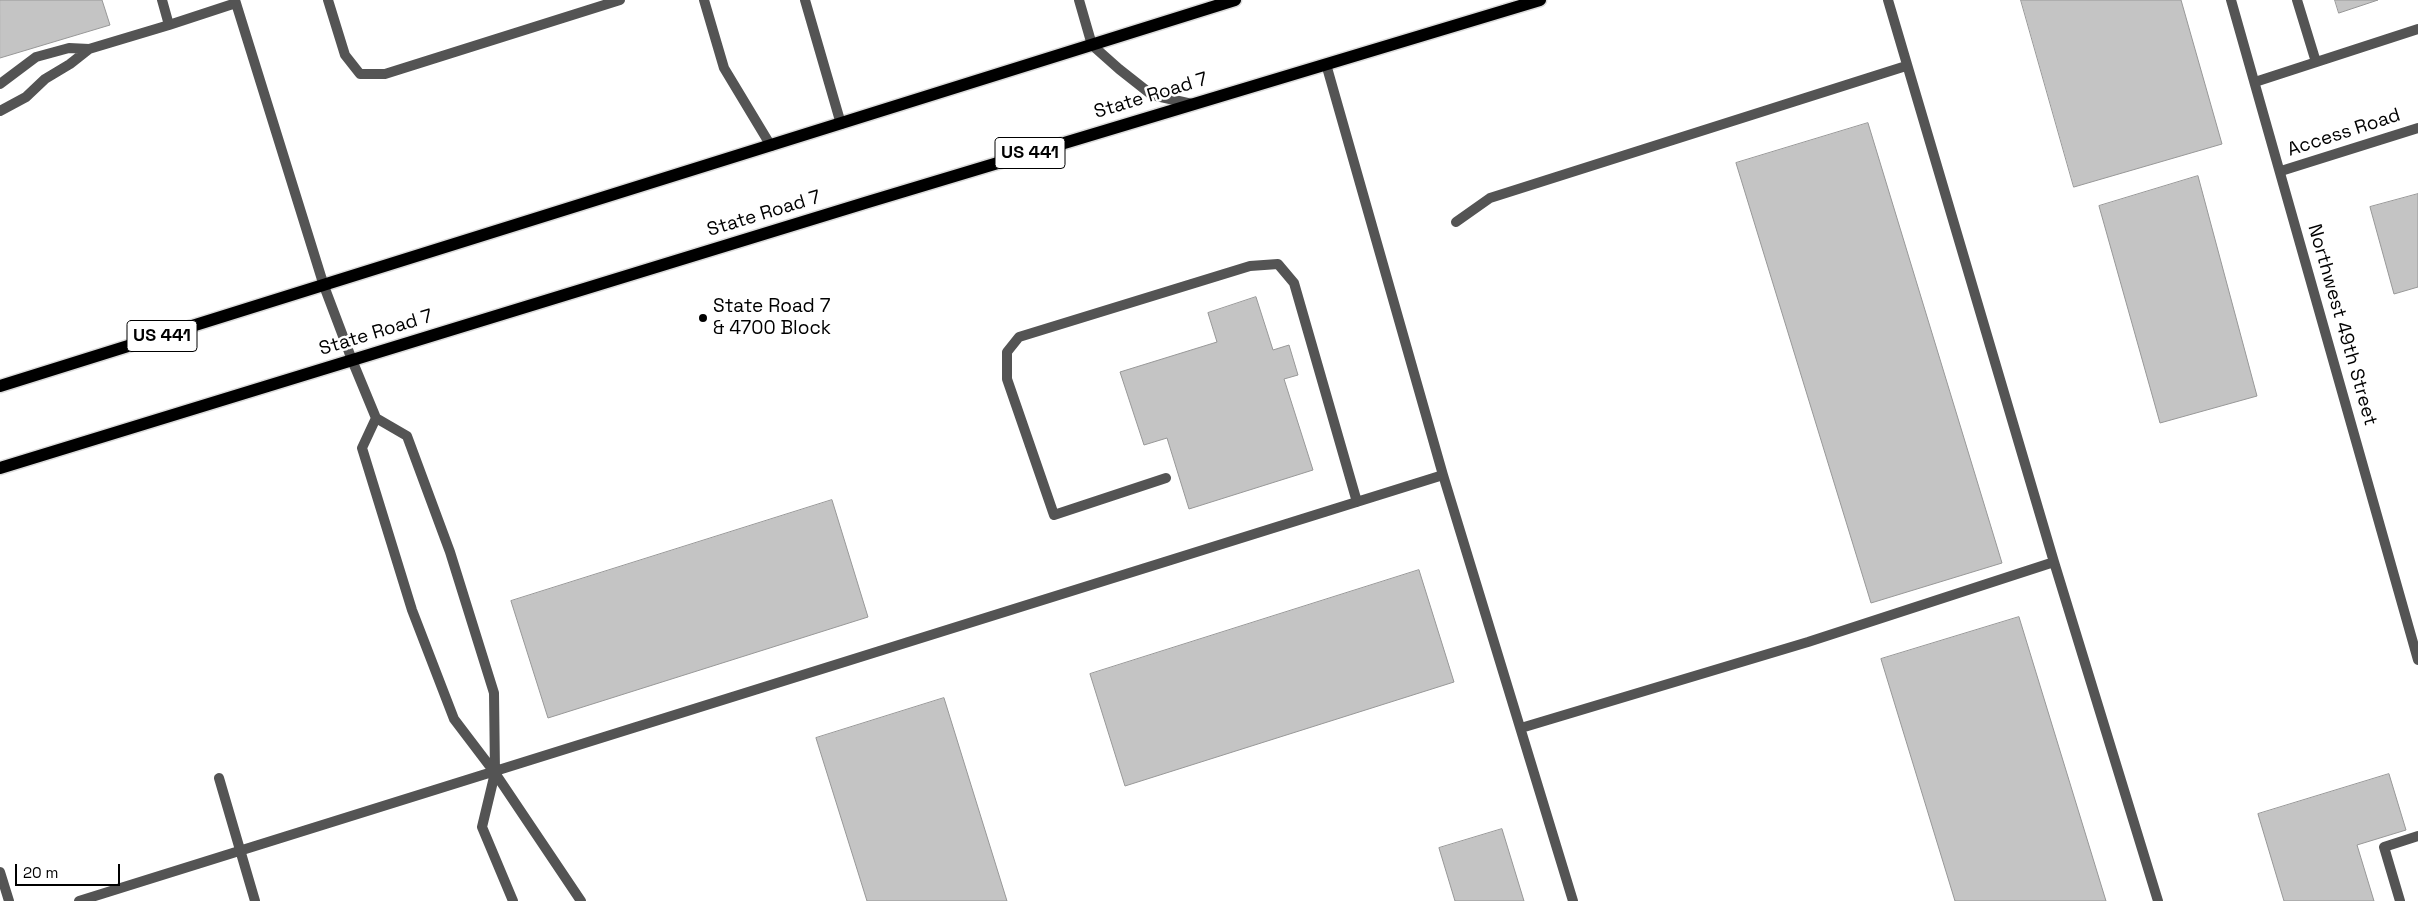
<!DOCTYPE html>
<html>
<head>
<meta charset="utf-8">
<style>
  body { margin:0 }
  #map { position:relative; width:2418px; height:901px; overflow:hidden; background:#fff; font-family:"Space Grotesk",sans-serif }
  canvas { display:block }
  .scale { position:absolute; left:15px; top:864px; width:105px; height:22px; box-sizing:border-box; border:2px solid #000; border-top:0; padding-left:6px; font-size:15px; line-height:18px; white-space:nowrap; color:#000; -webkit-text-stroke:4px #fff; paint-order:stroke }
</style>
</head>
<body>
<div id="map">
<canvas width="2418" height="901"></canvas>
<div class="scale">20 m</div>
</div>
<script>
const context = document.querySelector('canvas').getContext('2d');
context.lineJoin = 'round';
function fillPath(path, color) {
  context.fillStyle = color;
  context.fill(path, 'evenodd');
}
function trace(path, color, width, dash) {
  context.strokeStyle = color;
  context.lineWidth = width;
  context.lineCap = dash ? 'butt' : 'round';
  context.setLineDash(dash || []);
  context.stroke(path);
}
function drawText(font, color, halo, rows, align = 'center') {
  context.font = font + ' "Space Grotesk",sans-serif';
  context.lineWidth = 5;
  context.setLineDash([]);
  context.textBaseline = 'middle';
  context.strokeStyle = halo;
  context.fillStyle = color;
  for (const [text, x, y, turn = 0] of rows) {
    context.save();
    context.translate(x, y);
    context.rotate((+turn || 0) * Math.PI / 180);
    context.textAlign = isNaN(turn) ? turn : align;
    if (halo) context.strokeText(text, 0, 0);
    context.fillText(text, 0, 0);
    context.restore();
  }
}
const building = new Path2D(`
  M0 0H102L110 25 0 58Z
  M2021 0H2181L2222 144 2074 187Z
  M2335 0H2378L2339 13Z
  M1868 123 2002 563 1871 603 1736 163Z
  M2198 176 2257 396 2160 423 2099 206Z
  M2418 194V287L2394 294 2370 207Z
  M1256 297 1273 350 1289 345 1298 375 1284 379 1313 470 1189 509 1167 438 1144 445 1120 372 1217 342 1208 313Z
  M832 500 868 617 548 718 511 601Z
  M1419 570 1454 682 1125 786 1090 674Z
  M2019 617 2106 901H1955L1881 659Z
  M944 698 1007 901H867L816 738Z
  M2389 774 2406 830 2357 845 2374 901H2284L2258 814Z
  M1502 829 1524 901H1455L1439 848Z`);
const lane = new Path2D(`
  M235 0 324 286 352 360 376 418 407 436 450 552 494 693 495 773 482 827 513 901
  M328 0 345 55 360 74H385L620 0
  M704 0 724 68 771 146
  M805 0 841 124
  M1079 0 1092 45 1119 69 1152 95 1192 104
  M1888 0 2054 562 2158 901
  M2297 0 2316 62
  M169 25 236 3
  M1326 64 1443 475 1573 901
  M2255 82 2418 29
  M0 84 36 57 69 48 89 49 169 25 162 0
  M0 111 26 97 45 79 70 64 89 49
  M2281 171 2418 128
  M1456 222 1490 198 1906 66
  M376 418 362 448 412 610 454 719 495 773 581 901
  M1166 478 1054 515 1007 379V352L1019 337 1250 266 1278 264 1294 283 1357 502
  M1521 728 1808 642 2054 562
  M219 778 255 901
  M0 872 9 901
  M79 901 1443 475
  M2400 901 2384 847 2418 836`);
const street = new Path2D(`
  M2231 0 2418 660`);
const primary = new Path2D(`
  M0 386 1235 0
  M0 468 868 202 1540 0`);
const markers = [
  [703,318,5,"#000"]
];
const shields = [
  [1030,153,70],
  [162,336,70]
];
const shieldNames = [
  ["US 441",1030,153],
  ["US 441",162,336]
];
const streetNames = [
  ["State Road 7",1151,96,-17],
  ["Access Road",2344,133,-18],
  ["State Road 7",764,214,-17],
  ["Northwest 49th Street",2342,325,74],
  ["State Road 7",376,333,-17]
];
const poiNames = [
  ["State Road 7",713,307],
  ["& 4700 Block",713,329]
];
fillPath(building, '#c4c4c4');
trace(building, '#989898', 1);
trace(primary, '#dbdbdb', 15);
trace(lane, '#545454', 10);
trace(street, '#545454', 10);
trace(primary, '#000', 12);
for (const [x, y, r, color] of markers) {
  const dot = new Path2D();
  dot.arc(x, y, r, 0, 2 * Math.PI);
  context.fillStyle = color;
  context.fill(dot);
  trace(dot, '#fff', 2);
}
for (const [x, y, w] of shields) {
  const box = new Path2D();
  box.roundRect(x - w / 2, y - 15.5, w, 31, 4);
  context.fillStyle = '#fff';
  context.fill(box);
  trace(box, '#000', 1);
}
drawText('bold 18px', '#000', null, shieldNames);
drawText('19px', '#000', '#fff', streetNames);
drawText('19px', '#000', '#fff', poiNames, 'left');
</script>
</body>
</html>
